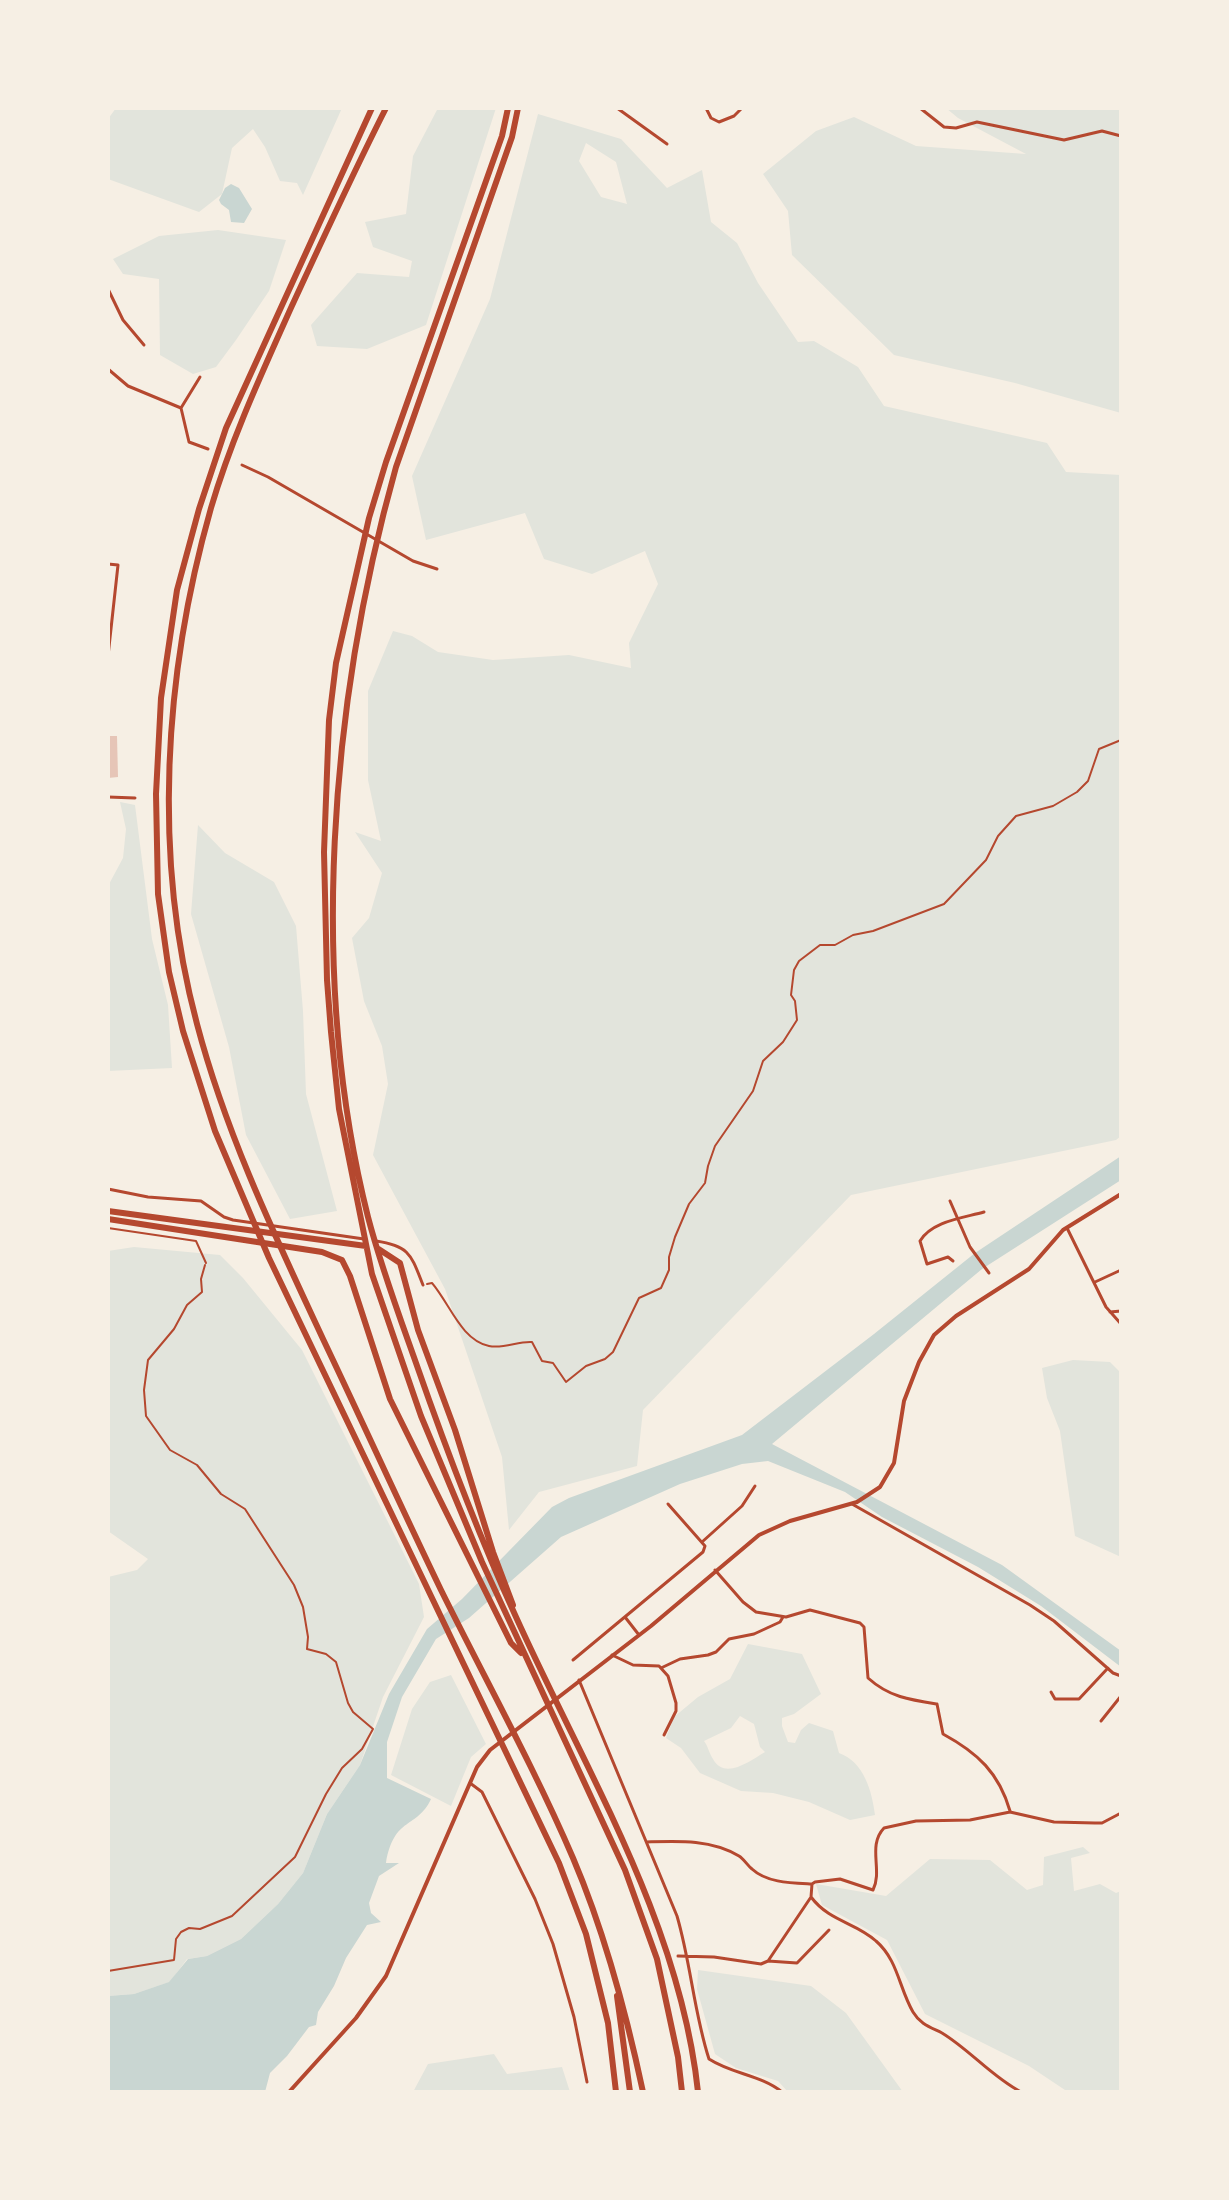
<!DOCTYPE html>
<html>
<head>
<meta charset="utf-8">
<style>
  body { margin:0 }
  #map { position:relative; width:1229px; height:2200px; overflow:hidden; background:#f6efe4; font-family:Cabin,sans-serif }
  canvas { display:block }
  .frame { position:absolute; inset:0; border:110px solid #f6efe4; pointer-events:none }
</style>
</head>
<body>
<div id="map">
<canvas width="1229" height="2200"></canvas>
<div class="frame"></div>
</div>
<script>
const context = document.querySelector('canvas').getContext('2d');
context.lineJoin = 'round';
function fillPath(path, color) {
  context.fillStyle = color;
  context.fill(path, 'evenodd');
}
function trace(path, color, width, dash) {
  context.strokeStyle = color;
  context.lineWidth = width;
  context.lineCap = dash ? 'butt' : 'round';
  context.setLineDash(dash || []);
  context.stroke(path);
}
const green = new Path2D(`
  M116 108H342L303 195 297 183 280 181 265 147 253 129 232 148 222 194 199 212 108 179V119Z
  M438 108H496L426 325 367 349 317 346 311 325 357 273 409 277 412 261 373 247 365 222 406 214 413 156Z
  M946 108H1121V413L1015 383 894 355 792 255 788 211 763 174 816 131 854 117 916 146 1026 154 958 118Z
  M538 114 621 139 667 188 702 170 711 222 737 243 758 283 798 342 814 341 858 367 884 406 1047 443 1066 472 1121 475V1136L1116 1140 851 1195 643 1410 637 1466 539 1492 509 1530 502 1457 445 1289 373 1155 388 1084 382 1046 364 1001 352 938 369 918 382 873 355 832 381 841 368 780V691L393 631 412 636 438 652 493 660 569 655 631 668 629 643 658 584 645 551 592 574 544 559 525 513 426 540 412 476 490 299ZM586 143 616 162 627 204 601 197 579 161Z
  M218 230 286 240 269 291 236 340 216 367 193 374 160 355 159 279 123 274 113 259 159 236Z
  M120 802 135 805 152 939 168 1005 172 1068 108 1071V886L123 858 126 829Z
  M198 825 225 853 274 882 296 926 303 1011 306 1094 337 1211 290 1219 246 1135 229 1047 191 914Z
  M134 1247 220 1255 243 1278 302 1350 419 1584 424 1617 383 1697 360 1765 327 1814 303 1873 278 1904 241 1939 207 1956 187 1959 170 1982 134 1994 108 1996V1577L137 1570 148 1559 108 1531V1251Z
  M1073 1360 1110 1362 1121 1373V1557L1075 1536 1060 1431 1047 1398 1042 1368Z
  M748 1644 802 1654 821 1694 794 1714 782 1718V1726L788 1742 795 1743 801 1730 809 1723 833 1731 839 1753C864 1762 872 1791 875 1815L850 1820 809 1802 773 1793 741 1791 700 1773 681 1748 666 1738 674 1717 698 1697 730 1679ZM740 1716 754 1724 760 1747 765 1752C751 1760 725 1781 713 1759 709 1753 708 1746 704 1741L731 1728Z
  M451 1675 486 1744 471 1757 451 1806 391 1775 412 1709 430 1682Z
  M1083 1847 1090 1853 1071 1858 1074 1891 1100 1884 1116 1893 1121 1891V2092L1065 2090 1029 2066 925 2014 887 1940 822 1905 816 1884 886 1896 930 1859 990 1860 1027 1890 1043 1885 1044 1857Z
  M698 1970 811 1986 846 2013 903 2092H788L778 2081 736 2068 715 2054 697 1989Z
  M494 2054 507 2074 562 2067 570 2092H413L428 2064Z`);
const water = new Path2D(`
  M231 184 239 188 252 209 244 223 231 222 229 210 221 204 219 200 225 188Z
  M1121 1156V1180L982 1269 772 1444 1002 1565 1121 1651V1667L1041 1606 978 1567 882 1517 845 1492 768 1461 742 1464 680 1484 561 1537 469 1618 436 1639 402 1697 387 1742V1778L431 1799C417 1829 394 1816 386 1863H399L379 1876 369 1903 371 1913 381 1922 367 1925 346 1958 334 1986 318 2012 316 2025 309 2027 287 2056 270 2073 265 2092H108V1996L134 1994 169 1982 188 1959 207 1956 241 1939 278 1904 303 1873 327 1814 360 1765 389 1694 427 1629 462 1599 552 1507 569 1498 742 1435 874 1334 975 1253Z`);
const building = new Path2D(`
  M108 736H117L118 777 108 778Z`);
const path = new Path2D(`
  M427 1284 432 1283C450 1304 461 1340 489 1346 504 1349 518 1341 532 1342L542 1361 553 1363 566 1382 586 1366 605 1359 613 1352 639 1298 661 1288 669 1270V1257L675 1237 689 1204 705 1183 708 1166 715 1146 753 1091 763 1061 783 1042 797 1020 795 1001 791 995 794 970 799 961 820 945H835L853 935 873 931 944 904 986 860 998 836 1016 816 1053 806 1077 792 1088 781 1099 749 1121 740
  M108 1971 174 1960 176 1939 181 1932 189 1928 200 1929 232 1916 295 1857 326 1794 342 1768 362 1749 373 1729 353 1712 348 1703 336 1662 326 1654 307 1649 308 1637 303 1607 294 1585 245 1509 221 1494 197 1465 170 1450 146 1416 144 1390 148 1360 174 1329 187 1305 202 1292 201 1279 205 1265`);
const service = new Path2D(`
  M108 1228 196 1241 206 1263`);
const minor = new Path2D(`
  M617 108 667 144
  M706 108 711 118 719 122 734 116 742 108
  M920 108 944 127 956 128 977 122 1064 140 1102 131 1121 136
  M108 289 123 320 144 345
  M108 369 128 386 181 408 189 442 208 449
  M181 408 200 377
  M242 465 268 477 413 561 437 569
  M108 564 118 565 108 656
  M108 797 135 798
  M108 1189 148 1197 201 1201 224 1217 233 1220 364 1239
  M950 1201 970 1247 989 1273
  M1067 1228 1106 1307 1121 1324
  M376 1241C410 1246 411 1255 423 1285
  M953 1261 948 1257 927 1264 920 1241C932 1221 963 1218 984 1212
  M1095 1282 1121 1270
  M1110 1312 1121 1311
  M852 1504 1030 1605 1054 1621 1113 1673 1121 1676
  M702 1542 742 1506 755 1486
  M715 1570 743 1602 756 1612 786 1617 810 1610 860 1623 864 1627 868 1678C889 1697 910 1700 937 1704L943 1734C978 1753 999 1773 1010 1811
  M625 1617 639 1635
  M612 1655 633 1665 659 1666 668 1676 676 1703V1711L664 1735
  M573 1660 703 1552 705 1546 668 1504
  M661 1668 680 1659 708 1655 716 1652 729 1639 754 1634 780 1622 783 1617
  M579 1680 677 1916C691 1964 694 2013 709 2059 732 2074 761 2075 782 2092
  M1051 1692 1055 1699H1079L1108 1668
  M1101 1721 1121 1696
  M470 1783 482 1792 535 1899 553 1944 574 2017 587 2082
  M647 1842C677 1841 711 1839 739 1856 744 1859 747 1865 752 1869 767 1883 792 1883 812 1884
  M811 1897C830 1922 855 1922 876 1941 898 1960 899 1988 913 2012 920 2024 930 2027 942 2033 970 2050 992 2077 1021 2092
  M678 1956 714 1957 761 1964 768 1961 811 1897 812 1884 815 1882 840 1879 873 1890C883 1870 867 1846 884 1828L916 1821 970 1820 1010 1812 1054 1822 1095 1823H1102L1121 1813
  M768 1961 797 1963 829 1930`);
const tertiary = new Path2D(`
  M289 2092 356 2018 386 1976 463 1799 477 1767 490 1750 651 1626 759 1535 790 1521 857 1502 880 1487 894 1463 904 1401 919 1362 934 1335 956 1316 1029 1269 1063 1230 1121 1194`);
const trunk = new Path2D(`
  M508 108 502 136 386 462 369 518 336 663 329 720 324 852 327 980 331 1032 339 1109 372 1274 421 1416 482 1562 625 1870 657 1959 678 2057 682 2092
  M518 108 512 137 396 467C330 702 308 979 368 1217 381 1267 399 1315 416 1363 446 1449 478 1534 516 1617 585 1770 680 1922 698 2092
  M108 1211 366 1246
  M108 1219 322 1252 342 1260 350 1276 390 1399 511 1643 521 1653
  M377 1248 400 1263 418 1330 455 1430 493 1552 513 1605`);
const motorway = new Path2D(`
  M372 108 226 428 199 509 177 590 161 698 156 794 158 894 169 972 183 1031 215 1131 269 1258 559 1863 586 1934 608 2023 616 2092
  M386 108C352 175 321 243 290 310 261 375 231 440 211 508 164 673 152 856 197 1024 226 1134 275 1236 323 1339 363 1423 401 1507 441 1590 485 1679 534 1767 573 1858 605 1933 626 2012 643 2092
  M617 1996 630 2092`);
fillPath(green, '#e2e4dc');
fillPath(water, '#c9d6d2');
fillPath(building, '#e6c5b7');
trace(path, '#b5482f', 2);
trace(service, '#b5482f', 2);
trace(minor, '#b5482f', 3);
trace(tertiary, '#b5482f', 4);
trace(trunk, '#b5482f', 6);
trace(motorway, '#b5482f', 6);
</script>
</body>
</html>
